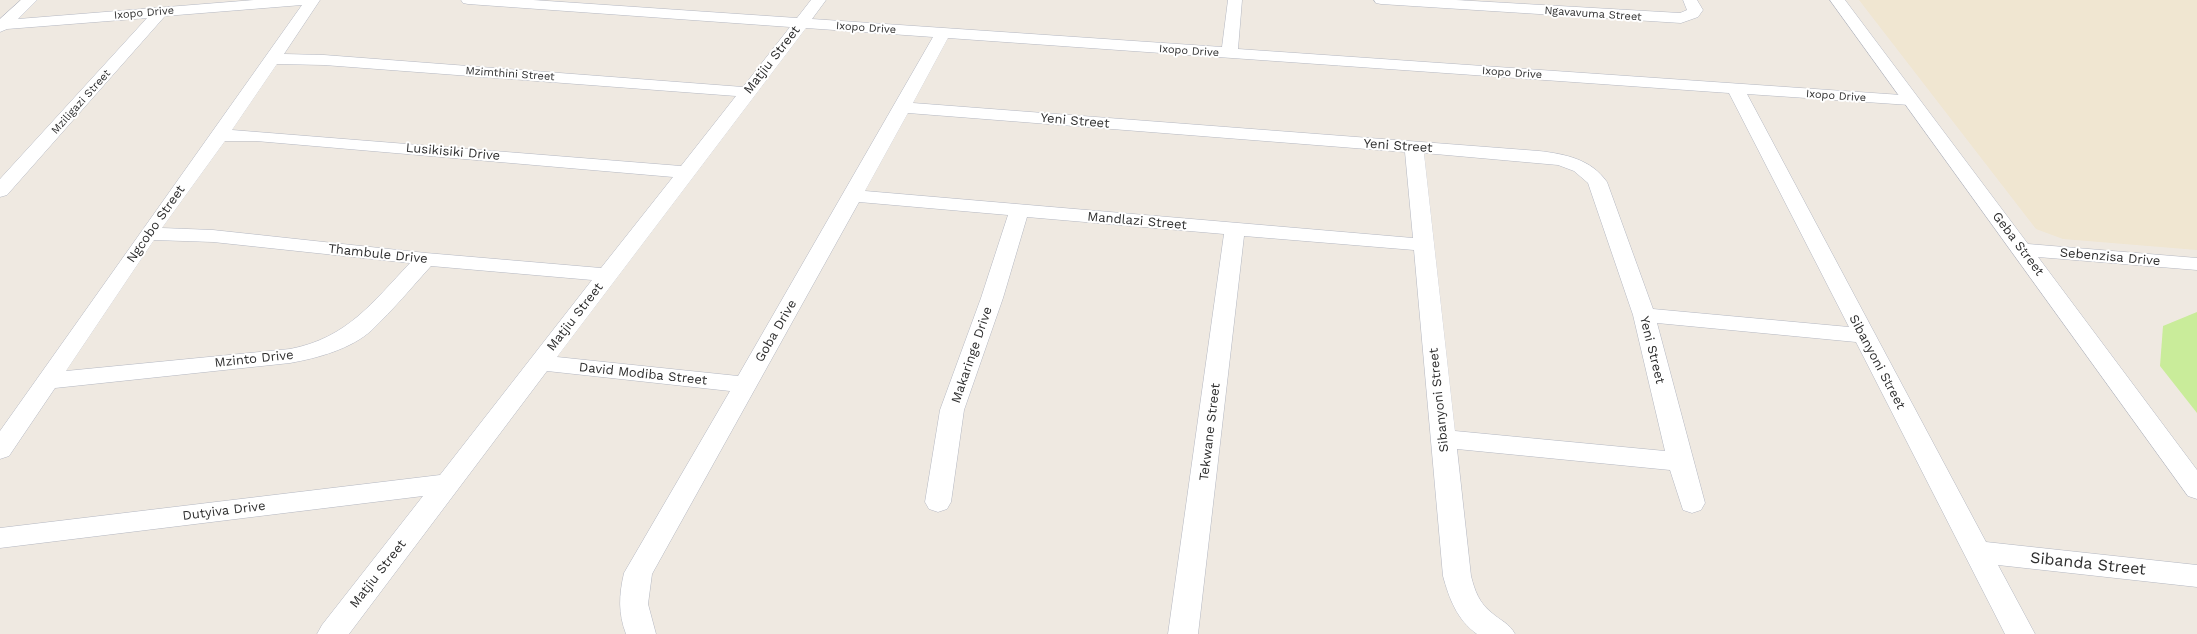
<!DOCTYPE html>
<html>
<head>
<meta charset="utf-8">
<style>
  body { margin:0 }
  canvas { display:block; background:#efe9e1 }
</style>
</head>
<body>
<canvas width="2197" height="634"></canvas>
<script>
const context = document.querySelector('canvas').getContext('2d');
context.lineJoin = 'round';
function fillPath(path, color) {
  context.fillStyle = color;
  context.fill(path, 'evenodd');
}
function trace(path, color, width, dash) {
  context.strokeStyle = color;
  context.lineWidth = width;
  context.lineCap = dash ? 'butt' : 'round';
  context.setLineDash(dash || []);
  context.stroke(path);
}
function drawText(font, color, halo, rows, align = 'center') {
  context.font = font + ' "Work Sans",sans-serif';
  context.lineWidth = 4;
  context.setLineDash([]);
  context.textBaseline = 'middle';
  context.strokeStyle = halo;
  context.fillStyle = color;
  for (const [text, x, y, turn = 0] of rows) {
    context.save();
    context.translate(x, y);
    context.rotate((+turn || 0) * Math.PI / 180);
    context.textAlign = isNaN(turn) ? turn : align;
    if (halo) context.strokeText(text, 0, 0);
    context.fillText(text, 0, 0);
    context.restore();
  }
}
const education = new Path2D(`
  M1859 0H2197V250L2063 239 2036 229Z`);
const pitch = new Path2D(`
  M2197 312V413L2160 366 2163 326Z`);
const street = new Path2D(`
  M21 0H37L18 19 254 0H320L284 54 324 55 743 87 790 27 468 4 463 3 461 0H533L797 18 811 0H826L812 19 1222 47 1228 0H1242L1238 49 1916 96 1919 100 1916 104 1910 105 1747 94 1986 542 2197 565V587L1998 565 2035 634H2005L1856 342 1657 323 1705 503 1701 510 1692 513 1683 510 1670 470 1457 449 1471 576C1475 591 1479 603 1492 613 1501 621 1509 623 1515 634H1477C1457 620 1449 598 1443 576L1414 250 1244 236 1198 634H1168L1224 234 1027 217 1003 298 964 410 951 502 947 509 938 512 929 509 925 502 940 410 981 298 1008 215 859 202 652 574 648 604 656 634H626C618 613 619 595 624 573L730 391 547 371 349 634H317L322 625 423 496 0 548V528L440 475 592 280 431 266C412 287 393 310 372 330 351 349 318 358 290 363L55 388 9 456 0 459V431L302 5 165 16 7 195 0 197V179L147 18 7 29 0 32V19ZM806 28 933 37 738 376 557 357ZM948 38 1729 93 1849 327 1653 309 1607 182C1591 159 1565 154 1539 151L913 103ZM277 64 324 65 736 96 681 166 232 130ZM908 113 1405 152 1413 238 865 191ZM225 141H256L673 177 601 268 426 253 213 230 162 228ZM1424 153 1558 165 1574 171 1588 183 1633 315 1665 451 1455 431ZM154 240 213 242 410 263C372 303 347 338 290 349L66 371Z
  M1374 0H1456L1680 13 1687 10 1683 0H1697L1703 10 1698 17 1681 23 1381 4 1376 3Z`);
const secondary = new Path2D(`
  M1830 0H1845L2028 244 2197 258V270L2038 257 2197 470V499L2188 496Z`);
const farStreetnames = [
  ["Ixopo Drive",144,13,-5],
  ["Ngavavuma Street",1593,14,4],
  ["Ixopo Drive",866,28,4],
  ["Ixopo Drive",1189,51,4],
  ["Ixopo Drive",1512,73,4],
  ["Mzimthini Street",510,74,4],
  ["Ixopo Drive",1836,96,4],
  ["Mziligazi Street",81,102,-48]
];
const streetNames = [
  ["Matjiu Street",772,60,-52],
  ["Yeni Street",1075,121,5],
  ["Yeni Street",1398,146,4],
  ["Lusikisiki Drive",453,152,5],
  ["Mandlazi Street",1137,221,5],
  ["Ngcobo Street",156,224,-55],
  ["Geba Street",2018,244,53],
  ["Thambule Drive",378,254,6],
  ["Sebenzisa Drive",2110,257,5],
  ["Matjiu Street",575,317,-52],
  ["Goba Drive",776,331,-60],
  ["Yeni Street",1652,350,76],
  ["Makaringe Drive",972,355,-71],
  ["Mzinto Drive",254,359,-6],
  ["Sibanyoni Street",1877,362,62],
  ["David Modiba Street",643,374,6],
  ["Sibanyoni Street",1439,400,-96],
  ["Tekwane Street",1210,432,-83],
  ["Dutyiva Drive",224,511,-7],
  ["Matjiu Street",378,574,-52]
];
const nearStreetnames = [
  ["Sibanda Street",2088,564,6]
];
fillPath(education, '#f0e6d1');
fillPath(pitch, '#c9ec9a');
trace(street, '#b4b7c1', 1);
trace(secondary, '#b4b7c1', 1);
fillPath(street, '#fff');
fillPath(secondary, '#fff');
drawText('11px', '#2e2e2e', '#fff', farStreetnames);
drawText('13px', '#2e2e2e', '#fff', streetNames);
drawText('16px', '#2e2e2e', '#fff', nearStreetnames);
</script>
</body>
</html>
